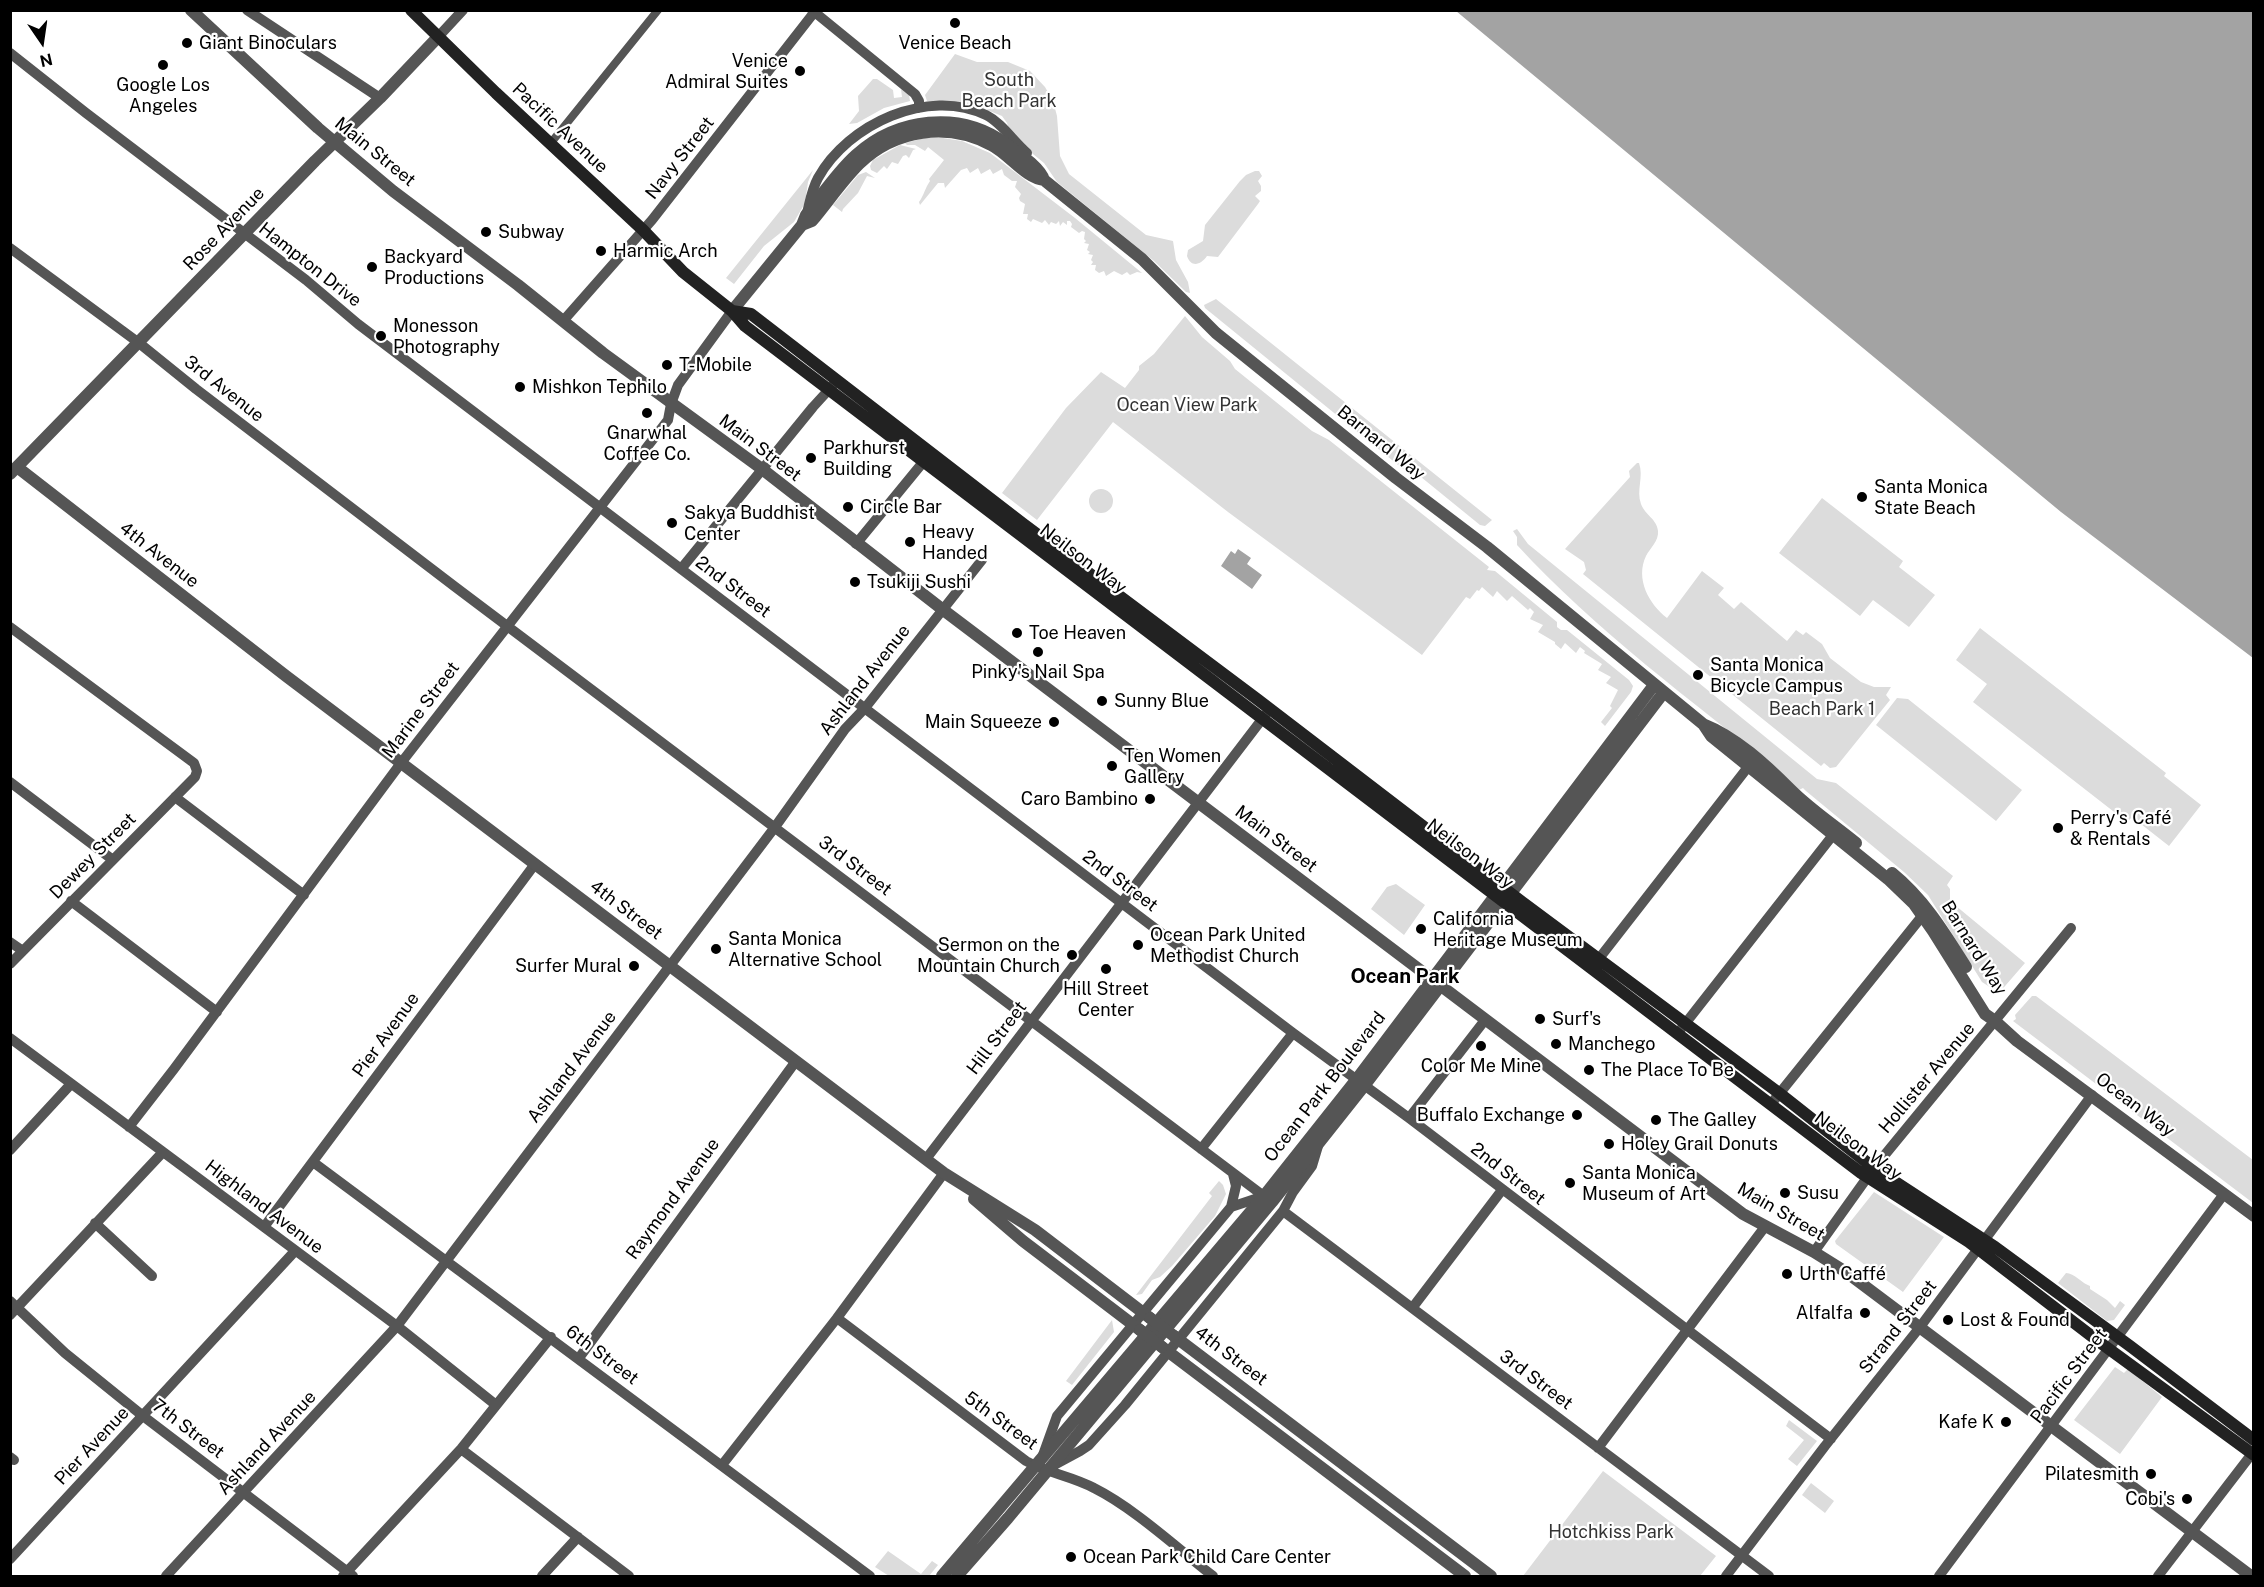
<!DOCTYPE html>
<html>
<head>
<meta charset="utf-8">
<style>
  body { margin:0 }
  #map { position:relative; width:2264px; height:1587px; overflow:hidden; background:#fff; font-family:"Public Sans",sans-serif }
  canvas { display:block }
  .frame { position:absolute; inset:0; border:12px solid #000; pointer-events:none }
  .north { position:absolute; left:12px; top:12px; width:60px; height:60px; -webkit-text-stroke:4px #fff; paint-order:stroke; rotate:167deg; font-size:16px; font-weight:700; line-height:24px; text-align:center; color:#000 }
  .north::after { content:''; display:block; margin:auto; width:21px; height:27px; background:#000; clip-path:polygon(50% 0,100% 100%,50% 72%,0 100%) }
</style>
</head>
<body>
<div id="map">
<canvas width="2264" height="1587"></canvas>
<div class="frame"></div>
<div class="north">N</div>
</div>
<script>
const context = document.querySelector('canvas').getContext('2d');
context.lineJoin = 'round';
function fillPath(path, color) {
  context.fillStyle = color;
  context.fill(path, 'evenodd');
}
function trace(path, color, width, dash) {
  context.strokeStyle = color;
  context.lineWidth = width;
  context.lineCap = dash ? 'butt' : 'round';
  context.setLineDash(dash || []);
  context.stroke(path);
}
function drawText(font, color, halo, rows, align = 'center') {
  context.font = font + ' "Public Sans",sans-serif';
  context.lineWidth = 4.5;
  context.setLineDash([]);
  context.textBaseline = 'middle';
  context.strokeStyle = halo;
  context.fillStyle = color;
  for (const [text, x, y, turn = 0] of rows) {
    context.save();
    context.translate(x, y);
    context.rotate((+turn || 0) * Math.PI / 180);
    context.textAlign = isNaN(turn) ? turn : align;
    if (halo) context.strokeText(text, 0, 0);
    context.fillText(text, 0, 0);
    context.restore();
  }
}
const green = new Path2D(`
  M955 54 977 62H1008L1030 71 1045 87 1053 101 1057 116 1060 156 1069 174 1146 235 1173 241 1176 260 1188 282 1190 293 1186 292 1154 261 1057 182 1044 163 1022 145 1010 132 1007 123 1002 116 972 104 927 101 925 95Z
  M873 79H877L893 90 894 98 902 97 901 89 909 95 910 101 884 108 857 123 849 124 859 111 858 96Z
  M925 138H943L962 141 990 153 1075 218 1142 273 1137 272 1130 275 1127 272 1122 275 1114 271 1106 276 1104 271 1099 273 1095 270 1096 265H1091L1093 262 1091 260 1093 255 1088 254 1090 252 1087 250 1089 244 1084 243 1086 241 1084 239 1085 232 1082 231 1079 233 1071 227 1072 224 1070 221H1067V225L1063 222 1060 226 1059 221 1056 224 1051 222 1049 225 1045 220 1042 223 1033 219 1031 222 1027 219 1028 214H1023L1025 204 1020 201 1019 198 1021 194 1015 187 1017 181H1012L1004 175 1002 169 993 174 990 169 981 174 978 168 970 173 967 168 961 170 945 188 944 183H938L920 205 919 202C924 195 925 188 930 181L929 179 944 160 928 147 925 151 915 145H907L905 143Z
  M900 145 916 149 913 150 909 158 906 155 903 156 898 164 892 162 887 169 884 166 877 173 871 170 870 166 873 160Z
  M813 170 808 182 805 203 794 222 764 246 734 284 726 278Z
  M1255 171H1259L1262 176 1258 181 1261 186V191L1255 196 1260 201 1258 204 1218 257 1207 256C1201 265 1191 268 1187 256L1188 250 1203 241 1205 225 1240 181 1246 175Z
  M866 172 875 178 867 176 858 193 843 209 842 212 833 205 858 175Z
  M1216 299 1492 520 1485 526 1480 525 1421 477 1403 469 1205 308 1204 305Z
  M1185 316 1202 337 1230 361 1235 369 1312 431 1329 440 1489 567 1487 570 1495 571 1557 622V627L1561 630H1567L1629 680 1633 686 1631 692 1605 726 1601 722 1612 708 1610 706 1618 690 1606 683 1611 677 1598 670 1602 664 1584 653 1585 651 1580 647 1576 653 1565 643 1561 649 1555 644V642L1538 632 1543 625 1530 619 1534 612 1530 608 1528 610 1512 596 1507 601 1497 591 1493 597 1482 587 1479 591 1477 590 1470 599 1466 597 1422 655 1228 512 1113 422 1037 520 1002 493 1066 408 1101 372 1125 388 1139 370V366L1154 354Z
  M1637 463H1639C1644 477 1636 490 1641 504 1645 515 1657 519 1658 531 1659 541 1650 548 1646 556 1635 579 1649 604 1667 618L1702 571 1724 588 1718 595 1734 609 1741 602 1787 641 1796 630 1803 635 1806 632 1822 644 1830 658 1861 682 1874 687H1891L1886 695 1890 700 1836 767 1830 768 1824 763 1821 766 1583 574 1586 570 1584 562 1565 549 1630 477 1629 471Z
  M1089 501a12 12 0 1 1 24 0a12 12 0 1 1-24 0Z
  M1822 498 1903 561 1899 567 1935 595 1909 627 1873 600 1860 616 1779 553Z
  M1517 529 1528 544 1817 779 1836 783 1953 876 1947 885 1950 889V901L2025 963 1999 993 1982 982 1928 895 1904 872 1806 791 1803 788 1799 790 1783 774C1692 701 1596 631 1517 545V537L1513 531Z
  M1980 628 2166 773 2164 776 2201 805 2169 846 2132 817 2127 822 1973 702 1987 684 1956 660Z
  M1897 698 1908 699 2022 790 1996 821 1876 725Z
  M1396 884 1425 905 1404 935 1371 909 1387 887Z
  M2032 996H2036L2253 1160V1203L2013 1021 2016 1019 2015 1015Z
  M1219 1181 1223 1185 1226 1194 1215 1216 1172 1266 1160 1277 1152 1280 1142 1294 1136 1295 1212 1196 1209 1193Z
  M1874 1192 1944 1237 1903 1292 1836 1244 1835 1241Z
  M2066 1273C2074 1273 2083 1284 2090 1286V1289L2107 1300 2115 1308 2120 1301 2125 1305 2114 1320 2107 1321 2058 1283Z
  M1112 1320 1114 1332 1072 1385 1066 1381Z
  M2115 1367 2124 1373 2128 1369 2162 1397 2120 1454 2074 1420Z
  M1789 1420 1817 1441 1797 1466 1788 1459 1804 1440 1786 1426Z
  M1603 1471 1716 1556 1700 1576H1523Z
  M1811 1483 1834 1501 1825 1513 1802 1495Z
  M888 1551 921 1574 932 1561 938 1565 929 1576H889L875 1567Z`);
const water = new Path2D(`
  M1456 11H2253V658L2061 512Z
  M1238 549 1251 558 1247 564 1262 575 1252 589 1221 566 1231 551 1235 554Z`);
const pedestrian = new Path2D(`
  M550 144 658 10`);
const minor = new Path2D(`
  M247 10 380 98
  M812 10 915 94 919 101V108
  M438 37 463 10
  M10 53 86 113 306 280 358 324 1293 1033 1409 1118 1831 1439
  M807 213C810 201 812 189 818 178 848 124 928 87 986 115 1002 123 1013 141 1027 153
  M10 248 139 343 196 389 454 586 1269 1200
  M563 321 652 220 816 10
  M856 544 929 455
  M681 569 813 407 834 384
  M10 627 194 763 197 771 195 777 10 964
  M10 782 113 860
  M175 797 304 895
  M71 901 217 1012
  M10 942 23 951
  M1594 965 1748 767
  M1681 1029 1833 835
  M10 1038 397 1326 496 1405
  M1771 1104 1923 915
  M1409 1118 1485 1020
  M129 1127 174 1069 401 763 668 420 671 404 678 385 732 311
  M1201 1149 1293 1033
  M10 1150 71 1084
  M926 1159 1266 714
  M313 1162 870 1576
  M1231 1207 1264 1196
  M1283 1211 1769 1576
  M95 1223 152 1276
  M264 1227 535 864
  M1814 1252 1874 1168 2071 928
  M10 1301 65 1353 143 1416 353 1576
  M1413 1307 1502 1190
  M10 1315 163 1152
  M837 1318 1026 1461C1047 1473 1072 1476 1094 1488 1134 1508 1177 1548 1213 1576
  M579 1358 796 1061
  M1598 1448 1764 1228
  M461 1449 629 1576
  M1043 1455 1057 1416 1231 1207 1236 1186 1233 1174
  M10 1457 14 1460
  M722 1465 837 1318 944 1173
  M1054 1465 1080 1451 1089 1445 1125 1405 1283 1211 1293 1192 1312 1166 1318 1146
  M10 1559 295 1251
  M166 1576 397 1326 775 827 845 729 865 708 982 560
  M343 1576 461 1449 551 1337
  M542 1576 578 1537
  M1726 1576 1825 1446 1920 1327 2092 1095
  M1939 1576 2224 1194
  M2158 1576 2254 1451`);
const tertiary = new Path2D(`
  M191 10 318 128 393 191 518 285 603 353 762 469 942 609 1743 1214 1814 1252 1846 1272 2251 1576
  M802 225 812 221C828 202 842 181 859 164 895 129 948 122 991 145 1009 154 1025 178 1044 180L1142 259 1216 333 1396 478 1487 547 1703 724 1711 736 1888 879 1914 904 1933 931 1985 1014 1995 1021 2017 1041 2254 1216
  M732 311 802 225 806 215C822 195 837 172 856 155 897 118 959 110 1005 143 1017 152 1040 167 1044 180
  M17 467 286 676 944 1173 1035 1230 1150 1318
  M10 474 315 161 380 98 438 37
  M1703 724C1736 737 1766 765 1791 790 1810 809 1834 825 1856 843
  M1892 873C1924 899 1944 932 1966 967
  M974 1199 1023 1241 1140 1330
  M1174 1336 1491 1576
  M1162 1347 1465 1576
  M942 1576 1264 1196 1356 1080 1654 685
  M957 1576 1008 1518 1272 1202 1364 1086 1664 692`);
const secondary = new Path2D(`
  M411 10 496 93 643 230 683 272 732 311 745 326 1861 1173 1969 1242 2098 1341 2254 1455
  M732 311 751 314 1022 523 1257 699 1522 902 1779 1093 1874 1168 1995 1247 2130 1346 2254 1440`);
const tertiaryBridge = new Path2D(`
  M1150 1318 1174 1336
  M1140 1330 1162 1347`);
const markers = [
  [955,23,6,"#000"],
  [187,43,6,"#000"],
  [163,65,6,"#000"],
  [800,71,6,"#000"],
  [486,232,6,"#000"],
  [601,251,6,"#000"],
  [372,267,6,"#000"],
  [381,336,6,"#000"],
  [667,365,6,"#000"],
  [520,387,6,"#000"],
  [647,413,6,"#000"],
  [811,458,6,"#000"],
  [1862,497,6,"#000"],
  [848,507,6,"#000"],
  [672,523,6,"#000"],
  [910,542,6,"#000"],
  [855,582,6,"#000"],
  [1017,633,6,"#000"],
  [1038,652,6,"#000"],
  [1698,675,6,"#000"],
  [1102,701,6,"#000"],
  [1054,722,6,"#000"],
  [1112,766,6,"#000"],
  [1150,799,6,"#000"],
  [2058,828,6,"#000"],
  [1421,929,6,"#000"],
  [1138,945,6,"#000"],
  [716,949,6,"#000"],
  [1072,955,6,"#000"],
  [634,966,6,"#000"],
  [1106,969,6,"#000"],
  [1540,1019,6,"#000"],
  [1556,1044,6,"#000"],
  [1481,1046,6,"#000"],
  [1589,1070,6,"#000"],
  [1577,1115,6,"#000"],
  [1656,1120,6,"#000"],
  [1609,1144,6,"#000"],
  [1570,1183,6,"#000"],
  [1785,1193,6,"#000"],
  [1787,1274,6,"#000"],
  [1865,1313,6,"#000"],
  [1948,1320,6,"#000"],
  [2006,1422,6,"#000"],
  [2151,1474,6,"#000"],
  [2187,1499,6,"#000"],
  [1071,1557,6,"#000"]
];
const poiNames = [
  ["Giant Binoculars",199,43],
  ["Venice Beach",955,43,"center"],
  ["Venice",788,61,"right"],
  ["Admiral Suites",788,82,"right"],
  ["Google Los",163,85,"center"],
  ["Angeles",163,106,"center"],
  ["Subway",498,232],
  ["Harmic Arch",613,251],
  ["Backyard",384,257],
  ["Productions",384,278],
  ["Monesson",393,326],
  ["Photography",393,347],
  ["T-Mobile",679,365],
  ["Mishkon Tephilo",532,387],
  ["Gnarwhal",647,433,"center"],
  ["Coffee Co.",647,454,"center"],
  ["Parkhurst",823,448],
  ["Building",823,469],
  ["Santa Monica",1874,487],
  ["State Beach",1874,508],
  ["Circle Bar",860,507],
  ["Sakya Buddhist",684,513],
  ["Center",684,534],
  ["Heavy",922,532],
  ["Handed",922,553],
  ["Tsukiji Sushi",867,582],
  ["Toe Heaven",1029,633],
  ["Santa Monica",1710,665],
  ["Bicycle Campus",1710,686],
  ["Pinky's Nail Spa",1038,672,"center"],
  ["Sunny Blue",1114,701],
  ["Main Squeeze",1042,722,"right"],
  ["Ten Women",1124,756],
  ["Gallery",1124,777],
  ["Caro Bambino",1138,799,"right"],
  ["Perry's Café",2070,818],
  ["& Rentals",2070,839],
  ["California",1433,919],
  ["Heritage Museum",1433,940],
  ["Ocean Park United",1150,935],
  ["Methodist Church",1150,956],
  ["Santa Monica",728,939],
  ["Alternative School",728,960],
  ["Sermon on the",1060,945,"right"],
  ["Mountain Church",1060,966,"right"],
  ["Surfer Mural",622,966,"right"],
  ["Hill Street",1106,989,"center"],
  ["Center",1106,1010,"center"],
  ["Surf's",1552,1019],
  ["Manchego",1568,1044],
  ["Color Me Mine",1481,1066,"center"],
  ["The Place To Be",1601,1070],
  ["Buffalo Exchange",1565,1115,"right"],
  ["The Galley",1668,1120],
  ["Holey Grail Donuts",1621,1144],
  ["Santa Monica",1582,1173],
  ["Museum of Art",1582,1194],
  ["Susu",1797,1193],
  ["Urth Caffé",1799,1274],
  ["Alfalfa",1853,1313,"right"],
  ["Lost & Found",1960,1320],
  ["Kafe K",1994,1422,"right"],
  ["Pilatesmith",2139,1474,"right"],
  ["Cobi's",2175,1499,"right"],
  ["Ocean Park Child Care Center",1083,1557]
];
const parkNames = [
  ["South",1009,80],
  ["Beach Park",1009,101],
  ["Ocean View Park",1187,405],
  ["Beach Park 1",1822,709],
  ["Hotchkiss Park",1611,1532]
];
const streetNames = [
  ["Pacific Avenue",560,128,43],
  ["Main Street",375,152,39],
  ["Navy Street",680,158,-52],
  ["Rose Avenue",224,229,-46],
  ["Hampton Drive",310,265,38],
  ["3rd Avenue",224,389,38],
  ["Barnard Way",1381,443,39],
  ["Main Street",760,448,37],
  ["4th Avenue",159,555,38],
  ["Neilson Way",1083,559,37],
  ["2nd Street",733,587,37],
  ["Ashland Avenue",865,680,-52],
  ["Marine Street",421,710,-53],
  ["Main Street",1276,839,37],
  ["Neilson Way",1470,854,37],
  ["Dewey Street",93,856,-45],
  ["3rd Street",855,866,37],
  ["2nd Street",1120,881,37],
  ["4th Street",626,910,37],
  ["Barnard Way",1974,948,58],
  ["Pier Avenue",386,1035,-54],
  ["Hill Street",997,1038,-53],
  ["Ashland Avenue",572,1067,-53],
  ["Hollister Avenue",1927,1078,-50],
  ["Ocean Park Boulevard",1325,1087,-52],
  ["Ocean Way",2135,1105,37],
  ["Neilson Way",1858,1146,36],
  ["2nd Street",1508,1174,38],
  ["Raymond Avenue",673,1199,-54],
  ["Highland Avenue",264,1207,37],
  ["Main Street",1781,1212,30],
  ["Strand Street",1898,1327,-52],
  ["6th Street",602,1355,37],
  ["4th Street",1231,1356,37],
  ["Pacific Street",2069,1376,-53],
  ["3rd Street",1536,1380,37],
  ["5th Street",1001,1421,36],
  ["7th Street",188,1429,37],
  ["Ashland Avenue",267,1443,-47],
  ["Pier Avenue",92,1446,-47]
];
const neighbourhoodNames = [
  ["Ocean Park",1405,977]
];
fillPath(green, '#dcdcdc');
fillPath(water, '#a3a3a3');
trace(pedestrian, '#555', 8);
trace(minor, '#555', 10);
trace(tertiary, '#555', 12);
trace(secondary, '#222', 12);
trace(tertiaryBridge, '#555', 12);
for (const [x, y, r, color] of markers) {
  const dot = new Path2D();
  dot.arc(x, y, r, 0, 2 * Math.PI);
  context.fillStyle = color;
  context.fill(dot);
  trace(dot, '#fff', 2);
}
drawText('18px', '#000', '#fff', poiNames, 'left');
drawText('18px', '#333', '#fff', parkNames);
drawText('18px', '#000', '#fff', streetNames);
drawText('bold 20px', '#000', '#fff', neighbourhoodNames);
</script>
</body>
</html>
